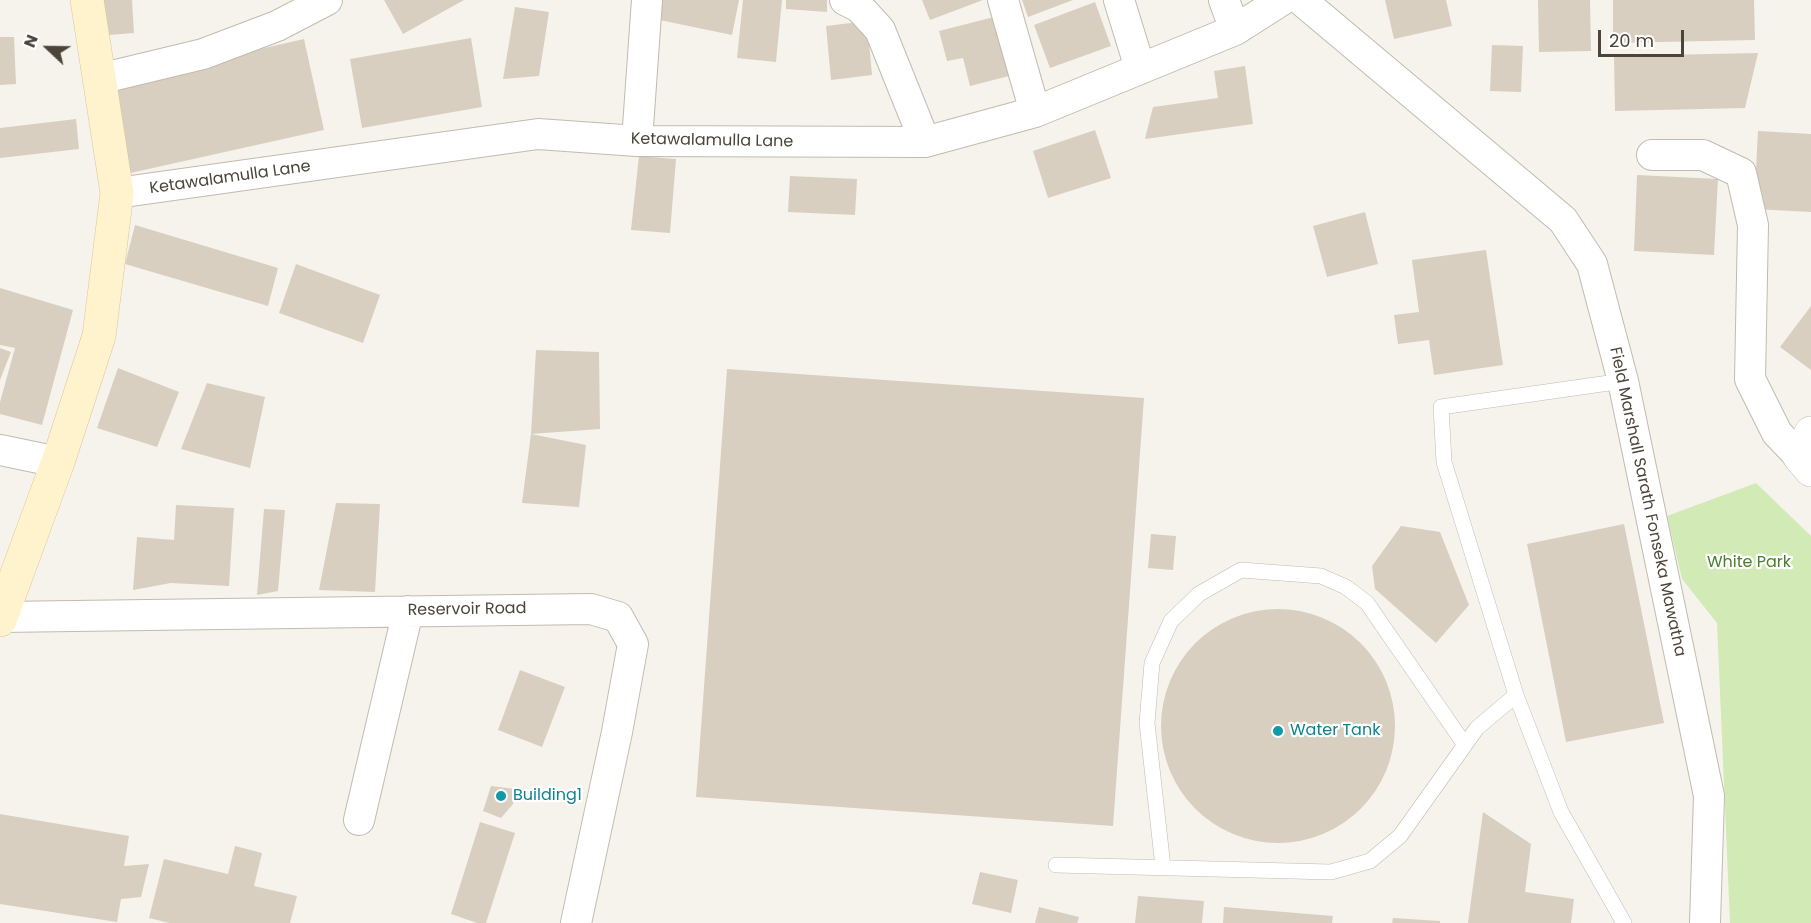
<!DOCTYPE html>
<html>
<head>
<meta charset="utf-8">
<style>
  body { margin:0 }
  #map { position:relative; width:1811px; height:923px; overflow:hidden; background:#f6f3ec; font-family:Poppins,sans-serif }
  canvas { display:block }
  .north { position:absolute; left:18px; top:18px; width:60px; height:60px; -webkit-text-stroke:4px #fff; paint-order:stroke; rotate:292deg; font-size:16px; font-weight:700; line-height:24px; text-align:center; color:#4b4439 }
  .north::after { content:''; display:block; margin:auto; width:21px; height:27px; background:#4b4439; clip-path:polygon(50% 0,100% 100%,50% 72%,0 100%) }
  .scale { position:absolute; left:1598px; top:30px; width:86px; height:27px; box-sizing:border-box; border:3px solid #4b4439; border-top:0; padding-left:8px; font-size:18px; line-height:21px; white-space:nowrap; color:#4b4439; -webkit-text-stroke:4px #fff; paint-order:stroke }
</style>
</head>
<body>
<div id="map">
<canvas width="1811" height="923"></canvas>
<div class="north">N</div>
<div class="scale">20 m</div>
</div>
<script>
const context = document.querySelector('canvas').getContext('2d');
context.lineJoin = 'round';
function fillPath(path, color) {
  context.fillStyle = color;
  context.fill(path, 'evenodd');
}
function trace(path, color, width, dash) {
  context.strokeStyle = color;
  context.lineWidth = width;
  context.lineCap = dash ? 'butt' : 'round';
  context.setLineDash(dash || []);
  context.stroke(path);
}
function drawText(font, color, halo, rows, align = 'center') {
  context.font = font + ' Poppins,sans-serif';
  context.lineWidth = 4.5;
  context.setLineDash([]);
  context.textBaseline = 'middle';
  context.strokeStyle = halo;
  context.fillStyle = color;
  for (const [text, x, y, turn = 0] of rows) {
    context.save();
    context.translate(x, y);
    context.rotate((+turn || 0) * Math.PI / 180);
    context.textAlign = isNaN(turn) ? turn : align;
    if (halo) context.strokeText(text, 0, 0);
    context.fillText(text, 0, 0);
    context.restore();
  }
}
const green = new Path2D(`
  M1756 483 1811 536V923H1730L1717 623 1682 579 1667 516Z`);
const building = new Path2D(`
  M93 0H132L134 33 96 36Z
  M384 0H464L403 34Z
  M654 0H739L732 35 650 18Z
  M743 0H782L776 62 737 58Z
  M786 0H827V12L786 9Z
  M922 0H983L930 20Z
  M1022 0H1073L1028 17Z
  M1385 0H1446L1452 26 1394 39Z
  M1538 0H1590L1591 51 1539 52Z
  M1613 0H1754L1755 40 1613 43Z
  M1095 2 1111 46 1050 68 1034 25Z
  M515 7 549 12 539 76 503 79Z
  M998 16 1013 75 970 86 963 58 947 61 939 31Z
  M867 21 872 75 831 80 826 26Z
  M0 37H14L16 84 0 85Z
  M471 38 482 107 362 128 350 59Z
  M304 39 324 130 126 174 106 84Z
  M1492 45 1523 46 1521 92 1490 91Z
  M1758 53 1745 108 1615 111 1614 56Z
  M1245 66 1253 124 1145 139 1153 107 1218 98 1214 71Z
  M76 119 79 149 0 158V128Z
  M1095 130 1111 178 1048 198 1033 151Z
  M1758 131 1811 134V212L1754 209Z
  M639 156 676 159 670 233 631 230Z
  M1637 175 1718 179 1714 255 1634 251Z
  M790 176 857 179 855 215 788 212Z
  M1365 212 1378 264 1327 277 1313 226Z
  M135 225 278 268 268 306 125 264Z
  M1486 250 1503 365 1434 375 1429 340 1398 344 1394 315 1419 312 1412 260Z
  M296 264 380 295 363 343 279 313Z
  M0 288 73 310 42 425 0 414V402L15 348 0 345Z
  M1811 306V370L1780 347Z
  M0 348 11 352 0 380Z
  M536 350 599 352 600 429 531 434Z
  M118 368 179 392 157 447 97 428Z
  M727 369 1144 398 1113 826 696 797Z
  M207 383 265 397 250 468 181 449Z
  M531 434 586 445 579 507 522 503Z
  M336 503 380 504 375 592 319 590Z
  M176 505 234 508 229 586 171 583 133 590 137 537 174 540Z
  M264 509 285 510 278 591 257 595Z
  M1624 524 1664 723 1566 742 1527 544Z
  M1401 526 1440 532 1469 605 1436 643 1375 589 1372 566Z
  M1151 534 1176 536 1173 570 1148 568Z
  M1161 726a117 117 0 1 1 234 0a117 117 0 1 1-234 0Z
  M520 670 565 687 542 747 498 730Z
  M491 786 515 789 513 804 501 818 483 811Z
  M1483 812 1531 844 1525 892 1574 899 1571 923H1468Z
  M0 814 129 836 124 866 149 864 141 897 121 899 117 922 0 904Z
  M480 822 515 833 486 923H477L451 914Z
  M235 846 262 853 254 886 297 896 290 923H169L149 918 164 859 228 874Z
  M980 872 1018 880 1011 913 972 904Z
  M1138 896 1204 901 1202 923H1135Z
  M1039 907 1079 917 1077 923H1035Z
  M1224 907 1333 916 1332 923H1223Z
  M1393 918 1440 921V923H1392Z`);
const service = new Path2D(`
  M1623 381 1441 407 1444 462 1516 695 1561 812 1624 923
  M1056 865 1331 872 1370 861 1400 836 1477 728 1516 695
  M1163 867 1147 723 1152 663 1171 621 1199 594 1241 570 1321 576 1346 587 1367 603 1465 745`);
const minor = new Path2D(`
  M845 0 859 7 880 30 925 142
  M1003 0 1035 112
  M1119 0 1140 68
  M1224 0 1235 30
  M1301 0 1563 220 1592 264 1623 381 1709 796 1705 923
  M99 79 203 54 277 26 327 0
  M637 141 647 0
  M1652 155H1703L1741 173 1753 225 1750 379 1777 433 1799 456
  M117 193 538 134 637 141 925 142 1035 112 1235 30 1282 0
  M0 450 58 462
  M0 617 591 609 618 617 633 644 617 732 576 923
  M359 820 408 611`);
const tertiary = new Path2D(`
  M1811 433 1799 456 1811 470`);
const secondary = new Path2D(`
  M0 620 58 462 99 336 117 193 87 0`);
const markers = [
  [1278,731,6,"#0f9aa8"],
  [501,796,6,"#0f9aa8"]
];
const streetNames = [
  ["Ketawalamulla Lane",712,141,1],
  ["Ketawalamulla Lane",230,178,-8],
  ["Field Marshall Sarath Fonseka Mawatha",1647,502,78],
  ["Reservoir Road",467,610,-1]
];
const parkNames = [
  ["White Park",1749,563]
];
const cultureNames = [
  ["Water Tank",1290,731],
  ["Building1",513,796]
];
fillPath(green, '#d2eab5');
fillPath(building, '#d8cfc1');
trace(service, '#c2bbae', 16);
trace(minor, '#c2bbae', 32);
trace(tertiary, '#c2bbae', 34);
trace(secondary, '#d6c79b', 34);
trace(service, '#fff', 15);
trace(minor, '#fff', 30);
trace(tertiary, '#fff', 33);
trace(secondary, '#fff3cd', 33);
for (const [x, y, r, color] of markers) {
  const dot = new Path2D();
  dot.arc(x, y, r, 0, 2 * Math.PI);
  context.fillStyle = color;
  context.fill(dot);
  trace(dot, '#fff', 2);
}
drawText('16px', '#4b4439', '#fff', streetNames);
drawText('16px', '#4a7f2a', '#fff', parkNames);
drawText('16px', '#0d838f', '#fff', cultureNames, 'left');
</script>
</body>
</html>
